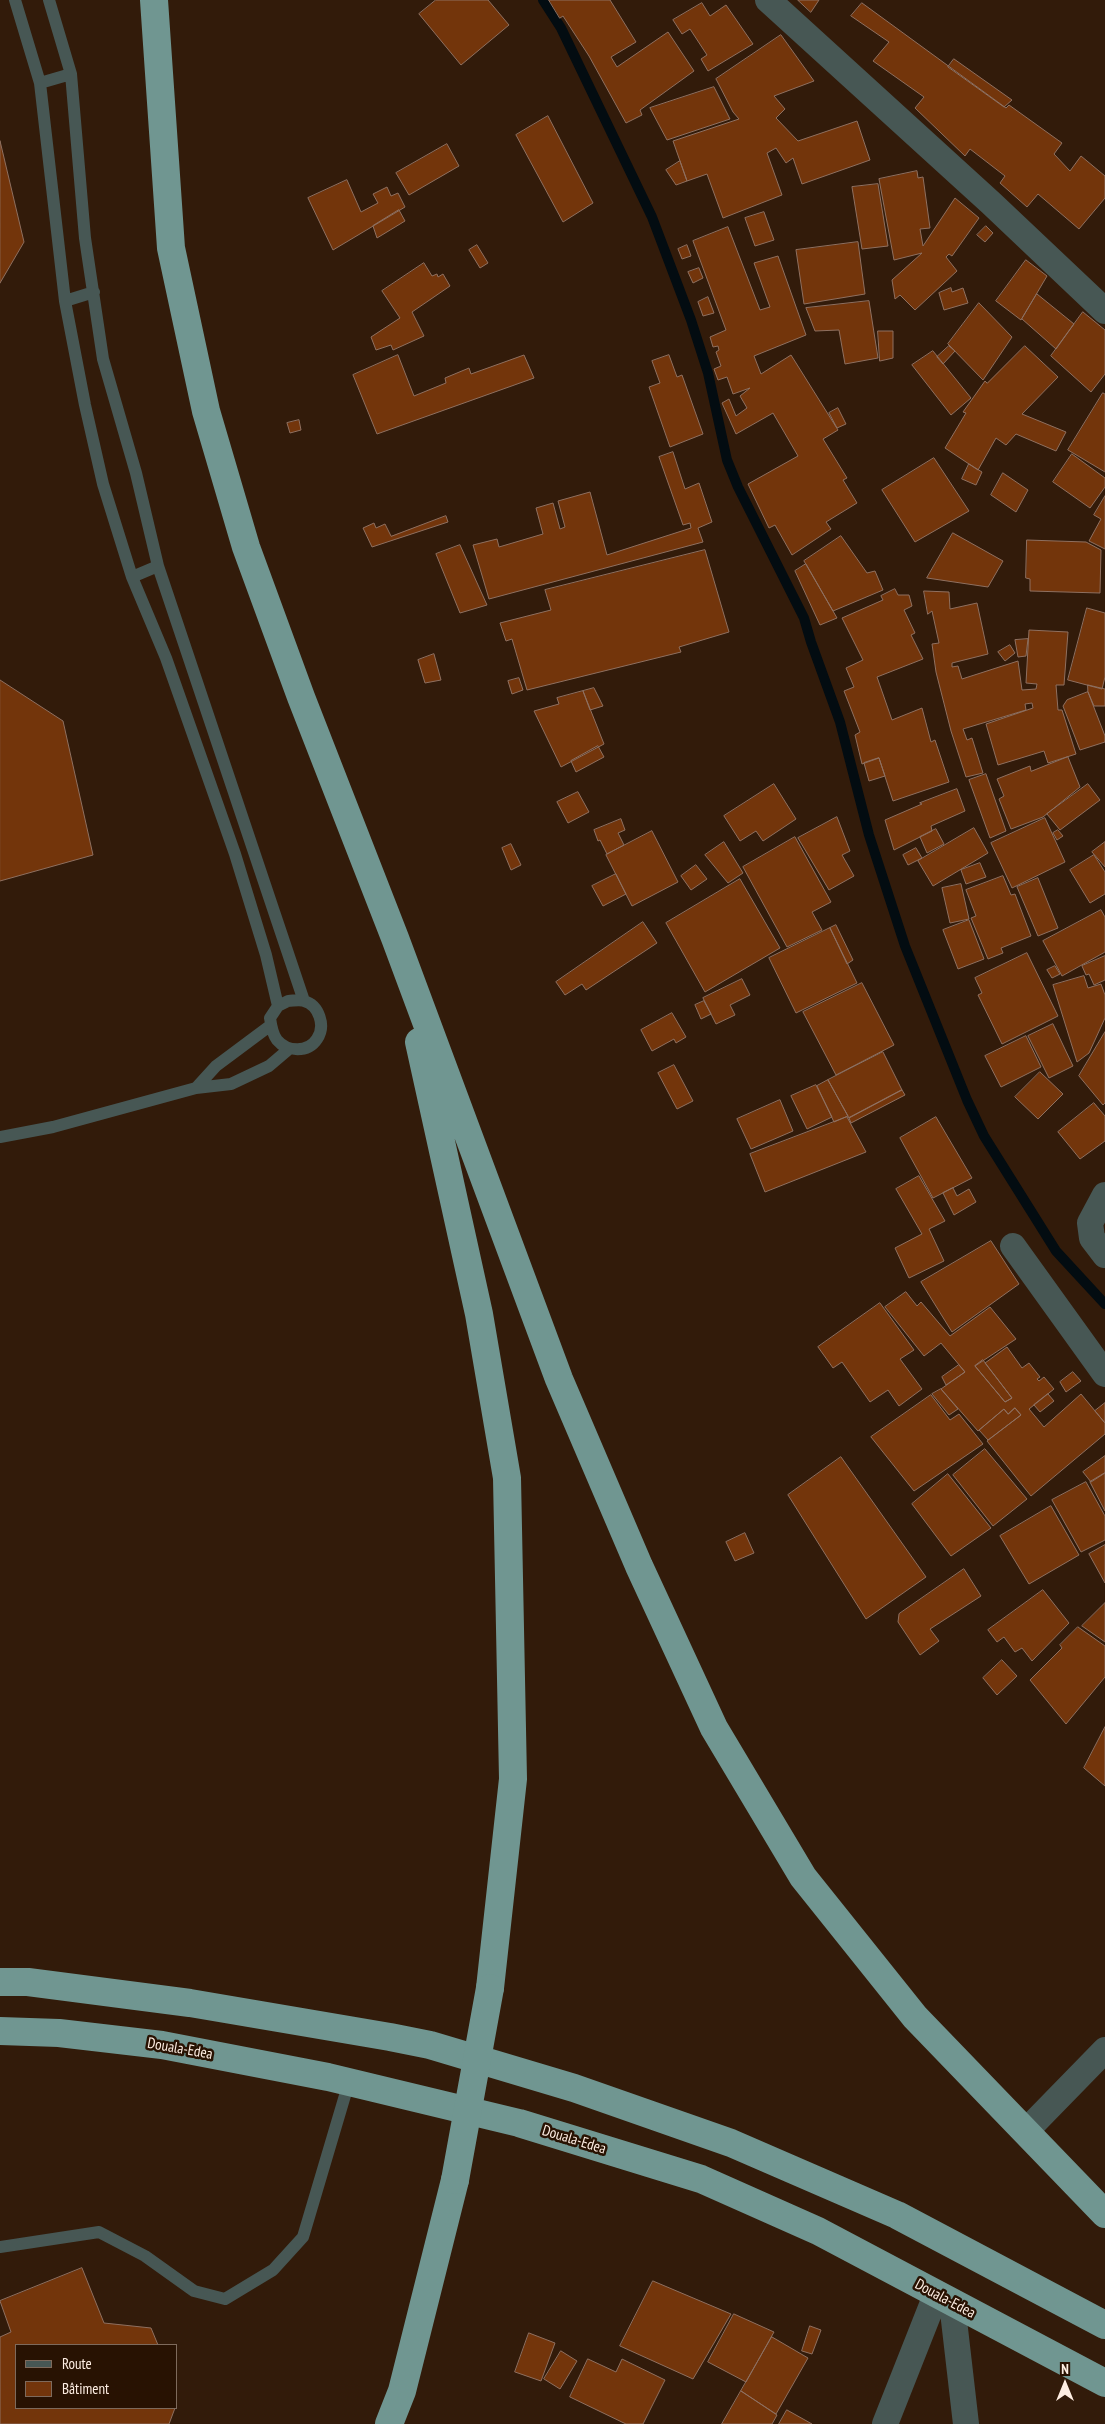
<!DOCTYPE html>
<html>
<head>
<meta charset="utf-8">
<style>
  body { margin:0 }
  #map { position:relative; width:1105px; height:2424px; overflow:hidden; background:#321b0a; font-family:"PT Sans Narrow",sans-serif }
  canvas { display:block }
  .legend { position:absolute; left:15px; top:2344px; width:162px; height:65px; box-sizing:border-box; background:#281202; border:1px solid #7e6a5c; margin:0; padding:6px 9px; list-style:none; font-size:15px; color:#feeee3 }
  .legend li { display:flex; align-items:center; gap:10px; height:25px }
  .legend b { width:25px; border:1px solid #7e6a5c }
  .north { position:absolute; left:1040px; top:2359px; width:50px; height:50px; -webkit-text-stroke:4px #281202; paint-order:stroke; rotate:0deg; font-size:14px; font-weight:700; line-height:20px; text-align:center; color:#feeee3 }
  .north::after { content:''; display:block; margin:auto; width:18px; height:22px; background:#feeee3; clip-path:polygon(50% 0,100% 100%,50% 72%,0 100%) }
</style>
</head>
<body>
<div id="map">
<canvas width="1105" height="2424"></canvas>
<ul class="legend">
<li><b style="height:6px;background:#475754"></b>Route</li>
<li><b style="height:14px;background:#73350b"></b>Bâtiment</li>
</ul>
<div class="north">N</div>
</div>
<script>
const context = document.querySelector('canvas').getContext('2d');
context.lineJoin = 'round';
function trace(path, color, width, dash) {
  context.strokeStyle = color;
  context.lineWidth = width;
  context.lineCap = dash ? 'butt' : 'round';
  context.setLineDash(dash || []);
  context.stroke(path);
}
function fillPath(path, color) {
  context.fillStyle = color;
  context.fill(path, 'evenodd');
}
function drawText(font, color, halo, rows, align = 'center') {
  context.font = font + ' "PT Sans Narrow",sans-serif';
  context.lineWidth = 5;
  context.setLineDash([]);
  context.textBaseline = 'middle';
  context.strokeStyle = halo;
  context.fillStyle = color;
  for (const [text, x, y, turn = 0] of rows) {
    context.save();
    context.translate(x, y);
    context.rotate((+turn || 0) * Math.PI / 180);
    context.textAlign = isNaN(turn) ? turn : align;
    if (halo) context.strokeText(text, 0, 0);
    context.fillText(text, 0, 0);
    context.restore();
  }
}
const stream = new Path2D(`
  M543 0 561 28 652 217 691 320 708 373 727 460 738 487 804 618 811 642 840 722 869 835 905 946 967 1100 984 1136 1056 1251 1105 1304`);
const building = new Path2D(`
  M436 0H488L509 25 461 65 419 14Z
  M549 0H610L636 42 611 57 617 67 668 32 694 71 640 110 642 115 626 123 589 56 563 16 560 18Z
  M798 0H819L811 12Z
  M702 3 710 16 726 5 753 44 708 71 701 59 707 55 690 29 682 34 673 20Z
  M862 3 1006 108 1009 105 1062 143 1054 154 1070 171 1081 156 1105 176V198L1079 229 1038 194 1027 207 1000 183 1005 176 970 149 965 156 915 108 924 97 873 61 889 42 851 16Z
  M781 35 814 81 774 96 785 109 776 118 798 141 857 121 870 160 802 184 793 158 786 163 776 148 767 153 782 195 723 218 707 174 687 181 673 141 739 119 733 112 716 79Z
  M954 59 1012 100 1004 107 948 67Z
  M714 87 730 119 667 140 650 108Z
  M548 116 593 203 563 222 516 135Z
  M0 141 24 242 0 283Z
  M447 144 459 166 409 195 396 173Z
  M680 161 687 181 676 185 666 170Z
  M917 171 918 178 923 177 930 228 920 229 923 246 955 198 979 218 952 256 949 254 946 257 957 271 915 310 900 295 895 299 892 280 922 253 894 260 879 179Z
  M347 180 361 212 378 203 373 194 387 187 391 196 398 193 405 207 333 250 308 198Z
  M878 184 888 246 862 249 852 187Z
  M399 210 405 221 377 238 373 226Z
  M764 212 774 240 755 246 745 218Z
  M986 226 993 233 985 242 977 235Z
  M728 227 760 310 770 307 754 263 778 256 806 335 754 356 761 374 791 355 838 430 823 439 847 478 843 480 857 503 826 522 831 529 792 555 775 525 769 528 748 484 798 456 773 413 736 434 722 403 729 399 736 416 747 408 740 396 750 388 733 394 727 377 718 380 714 369 721 366 716 352 719 350 718 346 713 347 710 337 726 330 693 241Z
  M858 242 865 294 804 304 796 250Z
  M477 245 488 263 480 268 469 250Z
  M687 245 691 256 682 259 678 249Z
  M1026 260 1047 276 1021 320 996 301Z
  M424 263 432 276 437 274 438 277 443 274 450 286 412 312 424 336 393 350 391 345 376 350 371 337 400 318 382 291Z
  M699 268 703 278 693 283 688 272Z
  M951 288 952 292 963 288 968 303 944 310 939 293Z
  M1037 294 1074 324 1056 349 1022 319Z
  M708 297 714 313 703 316 698 302Z
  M869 301 878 358 845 364 839 330 815 331 806 308Z
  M979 303 1012 337 983 380 948 344Z
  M1083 312 1105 330V374L1091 392 1051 356Z
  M878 331H893V358L880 361Z
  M949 346 955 351 943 364 937 357Z
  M1025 346 1058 377 1022 414 1066 432 1056 451 1016 434 1006 445 996 438 978 470 945 448 966 413 963 412 985 381 987 383Z
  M933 351 971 398 951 415 912 365Z
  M398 355 414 396 446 383 445 378 469 368 471 374 524 355 534 378 377 434 353 375Z
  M669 355 677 377 682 375 703 434 670 447 649 387 660 383 652 361Z
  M1103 393 1105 394V472L1068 450Z
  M838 408 846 424 837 428 829 413Z
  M299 420 301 430 290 433 287 423Z
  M673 452 685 489 699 483 712 522 698 528 703 542 489 599 473 545 497 539 499 547 543 534 536 508 553 503 560 529 565 527 558 501 590 492 607 555 691 528 690 523 683 525 659 457Z
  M1072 454 1105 478V487L1090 508 1053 482Z
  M934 458 969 511 915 542 882 490Z
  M969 464 982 472 976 485 962 479Z
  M1003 473 1028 490 1016 512 991 495Z
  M1105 496V549L1089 541 1101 519 1094 515Z
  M446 516 448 522 372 547 363 528 374 523 376 528 385 524 391 536Z
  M953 533 1003 561 988 587 927 578Z
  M841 536 867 573 875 571 883 590 833 611 804 561Z
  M1027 540 1086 542 1101 550 1100 593 1030 591V579L1026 578Z
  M460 545 487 605 460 613 436 554Z
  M705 550 729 632 679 647 681 652 527 690 512 639 506 641 500 623 551 610 545 590Z
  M806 564 837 618 820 625 795 571Z
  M895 589 898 595H909L912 606 904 610 915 633 911 635 923 659 877 677 892 720 922 708 931 742 935 740 949 782 893 801 879 758 862 764 855 735 860 732 844 691 854 687 846 668 863 660 842 618 883 600 881 596Z
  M924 591 949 592 950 609 977 603 988 654 952 663V667L958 666 962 679 1018 661 1022 690 1036 689 1037 684 1026 683 1029 630 1068 632 1064 685H1056L1058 710H1062L1076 754 1048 763 1044 751 998 765 986 724 1033 708 1032 703 1025 704 1026 710 963 729 967 740 972 738 983 773 966 777 951 731 936 672 932 644 939 643 932 611 928 614Z
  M1087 608 1105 613V677L1102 689 1068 680Z
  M1028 639 1026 656 1018 657 1015 640Z
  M1010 645 1015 653 1005 661 998 652Z
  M434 654 441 680 425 683 418 660Z
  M519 678 523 690 512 694 508 681Z
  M0 680 63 721 93 855 0 881Z
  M1088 685 1105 689V706H1094L1088 692Z
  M594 688 603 706 590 710 583 691Z
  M583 691 604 744 561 767 534 711 559 704 557 698Z
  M1088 692 1105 736V742L1080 750 1063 706 1067 700Z
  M598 746 604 757 576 772 571 761Z
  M1068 757 1080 787 1043 817 1011 829 999 799 1004 796 997 779 1030 766 1031 771Z
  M879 758 885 776 869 781 864 763Z
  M986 774 1006 831 990 838 969 780Z
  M774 784 796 819 763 841 756 831 740 841 724 816Z
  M1088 784 1100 800 1060 830 1047 814Z
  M957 789 965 811 931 826 932 831 894 850 885 820 922 804 920 803Z
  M578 792 589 812 568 823 557 802Z
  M837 817 850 851 842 855 854 876 829 890 798 838Z
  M1045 818 1065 862 1012 888 991 843Z
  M621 819 625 830 618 833 624 845 607 854 600 840 598 841 594 830Z
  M974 828 988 853 933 886 918 861Z
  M936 829 944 844 927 853 920 837Z
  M1058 830 1063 836 1057 840 1053 833Z
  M652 831 678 882 632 906 606 855Z
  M795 837 831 902 812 912 822 930 787 947 743 867Z
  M724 842 743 873 728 883 705 855Z
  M1105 842V867L1092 852Z
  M511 844 521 865 511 870 502 848Z
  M916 848 922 858 908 865 903 855Z
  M1094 855 1105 872V894L1090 903 1070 870Z
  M980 863 986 877 966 884 961 870Z
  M696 865 707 879 691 890 681 876Z
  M616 874 626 894 603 906 592 886Z
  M1003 876 1011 895 1015 894 1031 936 1001 948 1003 953 988 959 971 918 976 916 966 890Z
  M1038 878 1058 928 1038 936 1017 887Z
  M740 879 780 948 705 992 666 923Z
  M961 884 969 919 950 923 942 888Z
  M1101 910 1105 917V952L1062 976 1043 941Z
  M969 920 984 959 958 969 943 930Z
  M643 922 657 943 586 990 582 984 565 995 556 982Z
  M836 925 853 960 847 964 830 928Z
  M830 928 857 983 796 1013 769 958Z
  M1027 953 1058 1016 1002 1044 978 995 982 993 975 978Z
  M1105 956V980L1094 985 1089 974 1086 975 1082 966Z
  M1055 966 1060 974 1052 978 1047 970Z
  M1084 976 1088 988 1101 984 1105 995V1018L1089 1053 1077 1062 1053 985Z
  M742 979 750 995 730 1005 735 1015 716 1024 703 998Z
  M862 983 894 1045 836 1075 803 1012Z
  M704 1001 711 1014 701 1019 695 1005Z
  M672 1013 686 1037 676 1043 674 1039 652 1051 641 1030Z
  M1053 1024 1073 1066 1049 1078 1028 1036Z
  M1105 1032V1103L1103 1105 1079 1076Z
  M1026 1036 1041 1067 1001 1087 985 1056Z
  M883 1052 902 1090 849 1118 828 1080Z
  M674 1065 693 1101 677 1109 658 1073Z
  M1040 1072 1063 1094 1038 1119 1015 1097Z
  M828 1080 848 1116 834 1122 817 1086Z
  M816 1085 832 1117 807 1129 791 1096Z
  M902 1090 905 1095 851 1123 849 1118Z
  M780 1100 793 1131 751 1149 737 1119Z
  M1094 1103 1105 1116V1141L1080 1159 1058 1132Z
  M847 1117 866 1152 765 1192 750 1154Z
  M936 1117 972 1178 933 1198 900 1138Z
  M919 1176 945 1221 929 1229 944 1261 909 1278 895 1248 922 1234 896 1189Z
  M953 1188 957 1196 969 1189 976 1202 954 1215 943 1193Z
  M991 1241 1019 1284 952 1332 921 1282Z
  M906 1292 917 1306 921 1302 950 1336 990 1307 1016 1339 975 1366 1005 1402 1012 1398 985 1363 1007 1347 1022 1368 1029 1363 1040 1377 1037 1379 1039 1381 1044 1377 1054 1389 1029 1409 1044 1427 1081 1394 1105 1423V1434L1031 1496 987 1441 1021 1415 1015 1408 1008 1414 1004 1409 978 1431 941 1389 965 1372 941 1343 924 1356 885 1307Z
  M880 1303 914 1350 900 1359 922 1389 899 1406 888 1390 870 1402 842 1362 833 1368 818 1347Z
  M983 1360 1012 1398 1005 1402 975 1366Z
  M959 1365 965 1372 946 1385 942 1377Z
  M1073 1372 1081 1381 1066 1392 1060 1382Z
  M941 1389 958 1409 949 1415 932 1394Z
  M1048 1394 1054 1401 1040 1412 1034 1405Z
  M931 1395 950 1420 959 1414 983 1444 914 1491 871 1437Z
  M1105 1403V1423L1095 1411Z
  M1015 1408 1021 1415 988 1440 979 1430 1004 1409 1008 1414Z
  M985 1449 1027 1499 993 1526 953 1475Z
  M1105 1456V1473L1091 1482 1083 1472Z
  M841 1457 926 1577 866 1619 788 1495Z
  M1105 1473V1511L1090 1482Z
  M948 1474 991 1528 951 1556 912 1504Z
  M1086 1482 1105 1516V1540L1081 1552 1052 1500Z
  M1051 1506 1079 1555 1029 1584 1000 1536Z
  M745 1533 754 1553 735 1561 726 1542Z
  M1105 1545V1583L1089 1554Z
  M964 1569 981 1596 930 1629 939 1641 920 1655 898 1622 899 1614Z
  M1043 1590 1069 1623 1032 1661 1022 1648 1015 1652 1004 1637 997 1642 988 1630Z
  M1105 1603V1642L1082 1626Z
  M1078 1627 1105 1646V1677L1066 1724 1030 1680 1062 1648 1060 1645Z
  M1002 1660 1017 1676 997 1695 983 1678Z
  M1105 1727V1786L1084 1768Z
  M82 2268 104 2323 151 2328 158 2345H16V2408H175L169 2424H0V2337L11 2332 0 2301Z
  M653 2281 731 2314 693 2379 620 2346Z
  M734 2314 774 2332 746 2382 708 2362Z
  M810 2326 821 2330 812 2354 802 2351Z
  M529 2333 555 2343 541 2381 515 2372Z
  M772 2337 808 2358 776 2414 741 2391Z
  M561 2351 577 2361 560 2389 544 2379Z
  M588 2359 616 2372 622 2359 665 2380 643 2424H626L570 2397Z
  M741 2391 777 2415 772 2424H722Z
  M787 2410 812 2424H779Z`);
const service = new Path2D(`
  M15 0 40 83 65 301 85 405 103 484 132 577 166 658 235 854 266 955 278 1006
  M49 0 71 74 85 238 103 359 136 473 158 566 304 1001
  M40 83 71 74
  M65 301 94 292
  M132 577 158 566
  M288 1001C293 1001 299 999 304 1001 319 1005 326 1026 317 1039 308 1053 287 1052 277 1040 273 1035 271 1025 270 1018L278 1006Z
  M196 1088 216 1066 271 1025
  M0 1137 53 1127 196 1088 231 1084 269 1066 289 1049
  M0 2247 99 2232 145 2256 194 2291 225 2299 273 2270 303 2237 349 2082`);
const minor = new Path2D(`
  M768 0 991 203 1105 311
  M1105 1195 1090 1223 1092 1238 1105 1255
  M1013 1246 1105 1374
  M1026 2131 1105 2050
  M952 2303 966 2424
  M885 2424 936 2295`);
const trunk = new Path2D(`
  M154 0 171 248 206 411 246 547 301 697 395 938 559 1379 639 1566 714 1728 803 1877 915 2017 1105 2214
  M419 1042 479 1314 507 1478 513 1779 490 1988
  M0 1982H28L190 2003 390 2037 430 2045 574 2088 731 2143 897 2215 1105 2325
  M0 2031 59 2033 162 2045 328 2077 519 2123 701 2179 818 2231 1105 2383
  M389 2424 402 2391 455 2180`);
const trunkBridge = new Path2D(`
  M455 2180 490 1988`);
const streetNames = [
  ["Douala-Edea",180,2049,10],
  ["Douala-Edea",574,2140,17],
  ["Douala-Edea",945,2299,28]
];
trace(stream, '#030c11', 10);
fillPath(building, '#73350b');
trace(building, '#8f7060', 1);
trace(service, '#475754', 12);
trace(minor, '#475754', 26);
trace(trunk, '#709691', 28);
trace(trunkBridge, '#709691', 28);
drawText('15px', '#feeee3', '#281202', streetNames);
</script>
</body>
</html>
